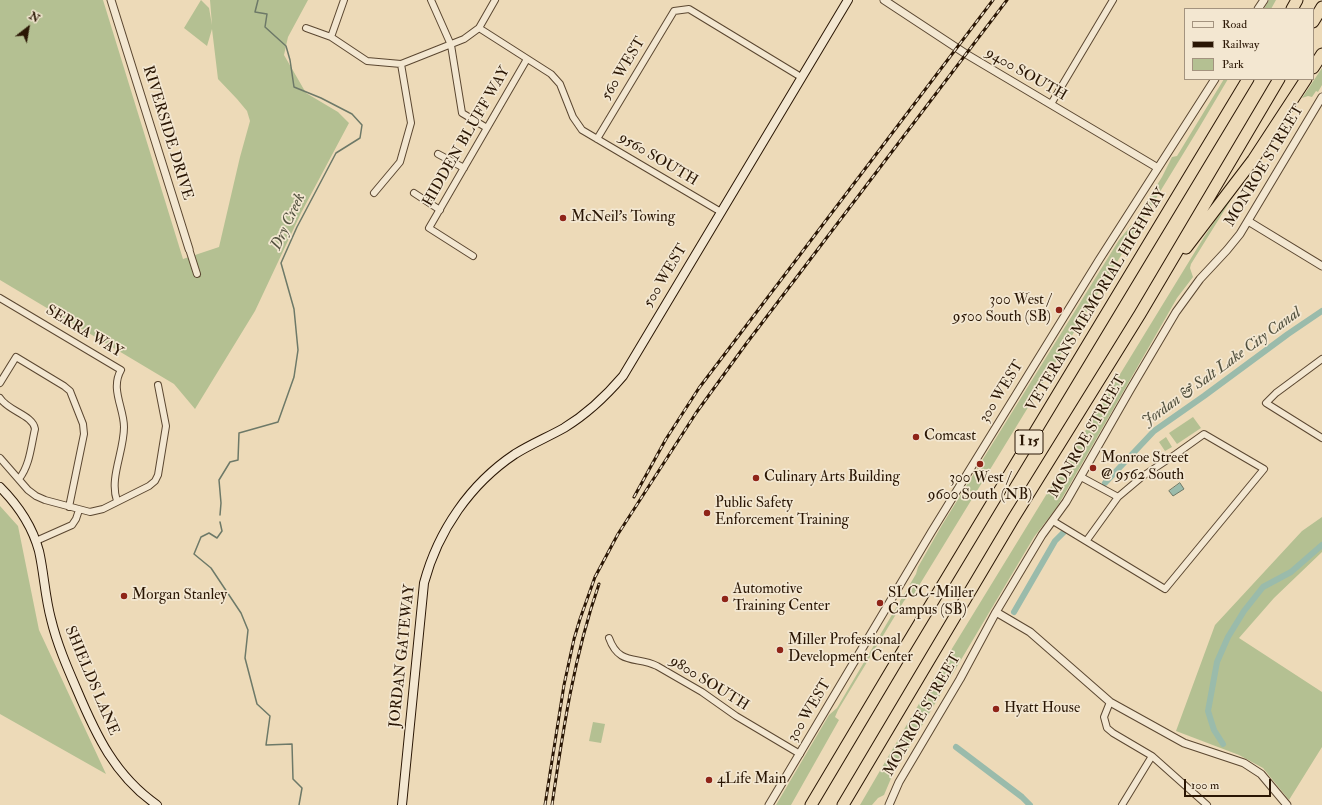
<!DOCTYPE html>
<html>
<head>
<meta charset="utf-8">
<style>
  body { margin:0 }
  #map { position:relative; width:1322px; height:805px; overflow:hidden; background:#eddab8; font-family:"IM FELL Double Pica",serif }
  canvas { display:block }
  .legend { position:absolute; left:1184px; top:8px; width:130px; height:72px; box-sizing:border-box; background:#f3e7d1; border:1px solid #a3937f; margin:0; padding:5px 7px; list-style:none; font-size:12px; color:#2a1604 }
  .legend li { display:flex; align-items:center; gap:8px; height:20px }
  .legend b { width:20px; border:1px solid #a3937f }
  .north { position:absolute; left:8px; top:8px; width:40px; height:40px; -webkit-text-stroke:3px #f3e7d1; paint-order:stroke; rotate:31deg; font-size:11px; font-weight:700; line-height:16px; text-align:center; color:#2a1604 }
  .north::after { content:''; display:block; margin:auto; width:14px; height:18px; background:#2a1604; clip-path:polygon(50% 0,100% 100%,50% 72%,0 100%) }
  .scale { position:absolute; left:1184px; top:779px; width:87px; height:18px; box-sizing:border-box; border:2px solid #2a1604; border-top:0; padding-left:5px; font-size:12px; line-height:14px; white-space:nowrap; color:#2a1604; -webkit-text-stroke:3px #f3e7d1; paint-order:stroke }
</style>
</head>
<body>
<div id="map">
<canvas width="1322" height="805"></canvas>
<ul class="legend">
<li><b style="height:5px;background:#f3e7d1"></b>Road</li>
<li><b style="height:5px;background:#2a1604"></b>Railway</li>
<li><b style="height:11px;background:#b4c092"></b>Park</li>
</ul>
<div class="north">N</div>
<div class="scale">100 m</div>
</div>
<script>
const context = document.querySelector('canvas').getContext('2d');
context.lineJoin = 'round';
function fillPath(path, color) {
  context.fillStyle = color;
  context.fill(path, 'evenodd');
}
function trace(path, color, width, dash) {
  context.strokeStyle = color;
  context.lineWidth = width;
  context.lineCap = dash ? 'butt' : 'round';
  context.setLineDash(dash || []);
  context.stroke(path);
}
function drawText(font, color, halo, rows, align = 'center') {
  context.font = font + ' "IM FELL Double Pica",serif';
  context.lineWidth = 3.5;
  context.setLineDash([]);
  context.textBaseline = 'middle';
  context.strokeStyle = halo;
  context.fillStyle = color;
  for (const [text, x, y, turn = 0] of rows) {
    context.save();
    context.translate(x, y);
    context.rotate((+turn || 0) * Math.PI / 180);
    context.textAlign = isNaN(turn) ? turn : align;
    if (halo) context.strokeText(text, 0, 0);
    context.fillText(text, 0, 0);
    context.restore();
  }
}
const green = new Path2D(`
  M0 0H103L183 259 219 247 240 157 250 121 247 111 237 99 218 79 212 29 207 46 184 28 201 0 209 8 212 25 210 0H308L288 37 284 55 306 93 338 112 349 123 301 213 255 311 195 409 174 384 0 280Z
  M1269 0H1276L1271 9H1264Z
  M1322 68V85L1318 92 1316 91 1312 97 1308 96 1302 98Z
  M1224 79H1228L1199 128 912 597 909 595 904 601 838 710 835 717 839 720 791 805H776L829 715 837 708 916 574 918 567 942 525 1119 240 1133 223 1162 177 1172 157 1177 156Z
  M1231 197 1232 198 1191 264 1190 268 1193 277 1177 298 1169 312 1057 507 1034 537 892 776 884 795 878 798 872 805H860L934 678 1204 237Z
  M1193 417 1201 428 1177 444 1169 433Z
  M1166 437 1172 447 1165 451 1159 442Z
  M0 506 18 526 39 630 106 774 0 714Z
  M1322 517V552L1274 598 1239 638 1322 692V747L1289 800 1263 768 1239 755 1176 731 1215 625 1302 531Z
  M593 722 605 724 601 743 589 741Z`);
const water = new Path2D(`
  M1180 483 1184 489 1173 496 1169 491Z`);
const stream = new Path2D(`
  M220 515 221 503 219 480 230 462 238 460 239 433 278 422 294 377 298 350 294 309 281 263 297 227 336 153 360 138 362 125 352 114 321 98 294 87 290 60 286 46 265 27 267 14 255 12 258 0
  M220 522 222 531 217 538 209 533 201 537 194 554 211 568 241 613 248 630 245 658 257 704 270 716 266 745 292 744 293 779 302 788 299 805`);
const canal = new Path2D(`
  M1105 483 1154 431 1204 396 1288 334 1322 311
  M1014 612 1055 541 1065 531
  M1223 744 1214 730 1208 711 1217 662 1228 637 1244 611 1263 587 1291 572 1322 545
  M956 747 1022 797 1030 805`);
const minor = new Path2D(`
  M431 0 451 45 462 113 487 128
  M306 28 331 37 367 61 401 64 464 39 479 28 495 0
  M479 28 551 74 560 84 573 117 582 130 721 212
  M331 37 344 0
  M1051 104 1113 0
  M597 139 674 11 689 9 801 77
  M438 154 464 168
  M374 193 400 162 411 123 401 64
  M414 193 440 210
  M189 249 197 274
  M473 256 429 228 527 59
  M0 298 121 370C110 389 124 408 124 427 124 452 109 478 117 501
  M1322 359 1276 393 1266 403 1322 438
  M0 383 16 357 64 386 70 391 83 424 84 434 69 507
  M0 398C8 411 33 415 35 429 31 446 30 465 19 479
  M0 458 28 490 36 496 45 500 90 512 103 509 149 486 155 481 158 475 166 426 158 385
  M1081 477 1118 497
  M1053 521 1165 589 1264 469 1204 434 1176 454 1143 476 1118 497 1087 540
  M36 541 72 525 76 519 79 510
  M609 638C619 666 637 656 657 666L702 692 736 716 800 754
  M1110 702 1104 717 1107 728 1113 733 1152 756 1207 805
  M1122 805 1152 756`);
const tertiary = new Path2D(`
  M111 0 189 249
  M884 0 966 54 1158 168
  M1258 9 1264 0
  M1248 221 1322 266
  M996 612 1030 632 1110 702 1184 743 1244 763 1261 774 1287 805
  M769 805 932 531 1099 260 1215 79
  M889 805 899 782 960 679 996 612 1042 535 1066 502 1130 390 1176 312 1200 279 1227 250 1240 234 1322 97`);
const secondary = new Path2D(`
  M0 487C18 505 32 525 39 551 44 573 45 597 51 619 57 644 67 667 77 690 96 735 115 776 157 805
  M402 805 424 583C438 531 470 484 515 454 531 444 548 437 564 428 587 414 606 396 623 376L848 0`);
const motorway = new Path2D(`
  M1292 9 1297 0
  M1313 22 1322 7
  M1313 68 1322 54
  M1186 248 1253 160 1306 79
  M811 805 901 654 1248 79
  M843 805 1013 519 1140 314 1279 79`);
const rail = new Path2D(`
  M634 497 666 439 699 388 993 0
  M545 805 564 685 574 639 580 619 595 577 618 534 696 413 746 344 1007 0
  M552 805C563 730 574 656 599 584`);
const markers = [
  [563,218,4,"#8f2418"],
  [1059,310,4,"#8f2418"],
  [916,437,4,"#8f2418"],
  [980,464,4,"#8f2418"],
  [1093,468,4,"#8f2418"],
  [756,478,4,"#8f2418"],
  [707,513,4,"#8f2418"],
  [124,596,4,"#8f2418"],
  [725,599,4,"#8f2418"],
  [880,603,4,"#8f2418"],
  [780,650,4,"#8f2418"],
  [996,709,4,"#8f2418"],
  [709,780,4,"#8f2418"]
];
const shields = [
  [1029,442,28]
];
const shieldNames = [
  ["I 15",1029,442]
];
const streetNames = [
  ["560 WEST",624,69,-59],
  ["9400 SOUTH",1026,75,30],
  ["RIVERSIDE DRIVE",167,133,73],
  ["HIDDEN BLUFF WAY",467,137,-60],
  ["9560 SOUTH",658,160,31],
  ["MONROE STREET",1265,166,-59],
  ["500 WEST",666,276,-59],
  ["VETERANS MEMORIAL HIGHWAY",1097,300,-59],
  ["SERRA WAY",84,332,31],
  ["300 WEST",1002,392,-58],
  ["MONROE STREET",1088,437,-60],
  ["JORDAN GATEWAY",403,656,-84],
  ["SHIELDS LANE",91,681,67],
  ["9800 SOUTH",709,684,32],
  ["300 WEST",810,711,-59],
  ["MONROE STREET",923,715,-60]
];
const poiNames = [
  ["McNeil's Towing",571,218],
  ["300 West /",1051,301,"right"],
  ["9500 South (SB)",1051,318,"right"],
  ["Comcast",924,437],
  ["Monroe Street",1101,459],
  ["@ 9562 South",1101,476],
  ["Culinary Arts Building",764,478],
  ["300 West /",980,479,"center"],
  ["9600 South (NB)",980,496,"center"],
  ["Public Safety",715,504],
  ["Enforcement Training",715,521],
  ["Automotive",733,590],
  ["Training Center",733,607],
  ["SLCC-Miller",888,594],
  ["Campus (SB)",888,611],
  ["Morgan Stanley",132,596],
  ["Miller Professional",788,641],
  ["Development Center",788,658],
  ["Hyatt House",1004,709],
  ["4Life Main",717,780]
];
const waterNames = [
  ["Dry Creek",289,222,-65],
  ["Jordan & Salt Lake City Canal",1222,368,-36]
];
fillPath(green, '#b4c092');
fillPath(water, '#9abbab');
trace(water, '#6d7968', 1);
trace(stream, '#6d7968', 1.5);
trace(canal, '#9abbab', 6);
trace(minor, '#5b4731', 8);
trace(tertiary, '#5b4731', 9);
trace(secondary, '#2a1604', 10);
trace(motorway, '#2a1604', 13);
trace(minor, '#f3e7d1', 6);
trace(tertiary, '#f3e7d1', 7);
trace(secondary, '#f3e7d1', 8);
trace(motorway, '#eddab8', 11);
trace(rail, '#2a1604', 3);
trace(rail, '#f3e7d1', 1.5, [4.5]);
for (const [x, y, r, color] of markers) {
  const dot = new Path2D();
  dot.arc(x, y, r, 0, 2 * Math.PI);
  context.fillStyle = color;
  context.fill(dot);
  trace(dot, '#f3e7d1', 1.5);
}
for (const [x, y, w] of shields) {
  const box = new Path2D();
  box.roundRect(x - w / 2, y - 12, w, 24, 3);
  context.fillStyle = '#f3e7d1';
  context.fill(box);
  trace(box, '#2a1604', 1);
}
drawText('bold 14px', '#2a1604', null, shieldNames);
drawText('15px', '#2a1604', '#f3e7d1', streetNames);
drawText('15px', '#2a1604', '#f3e7d1', poiNames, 'left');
drawText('italic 16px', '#51503e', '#f3e7d1', waterNames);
</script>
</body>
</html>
